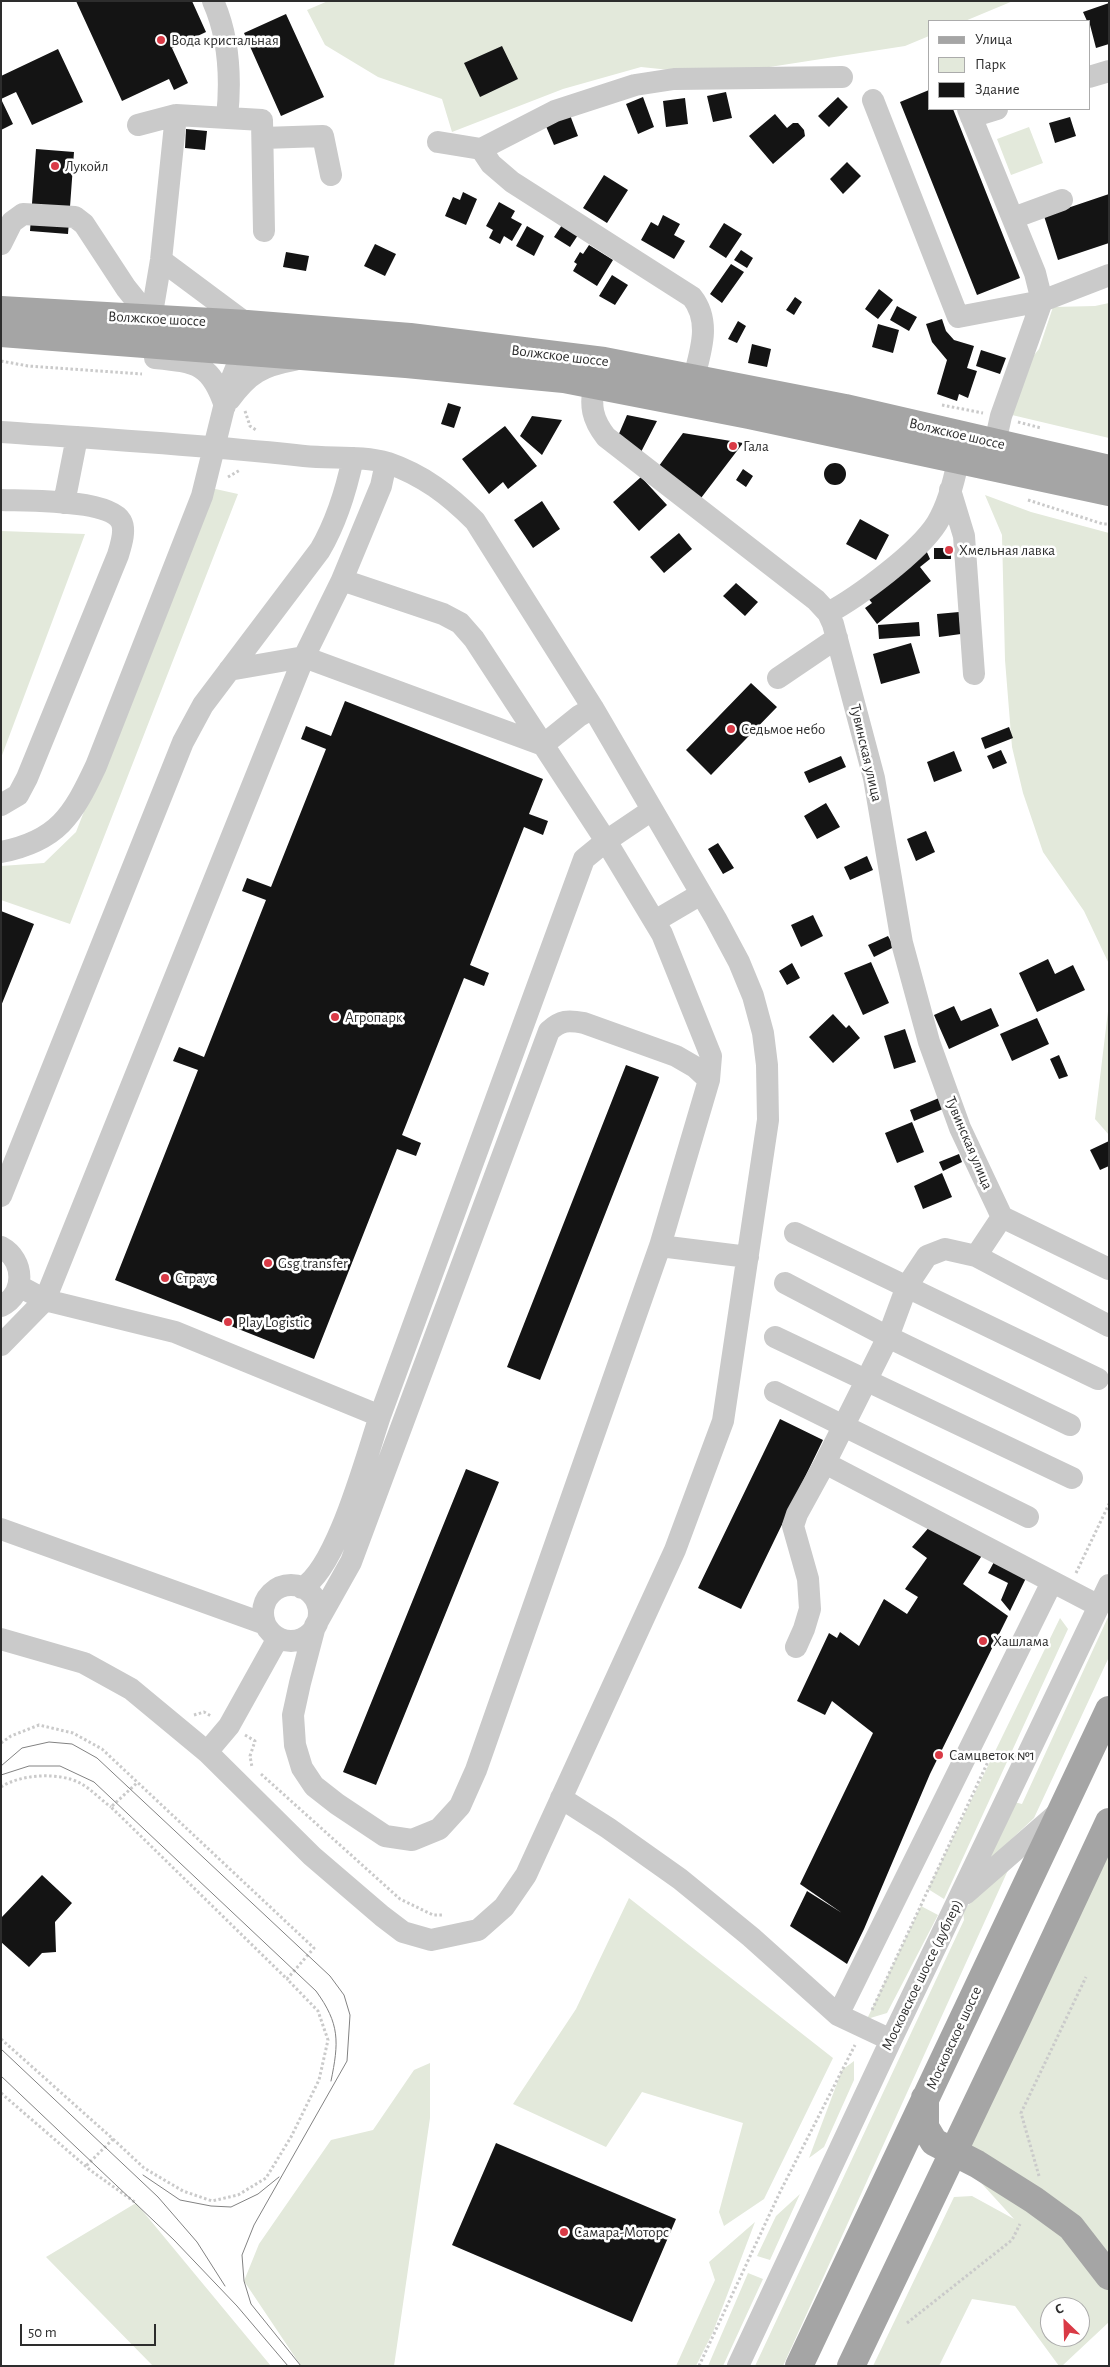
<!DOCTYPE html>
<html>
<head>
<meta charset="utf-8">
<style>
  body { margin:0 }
  #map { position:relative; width:1110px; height:2367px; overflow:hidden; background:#fff; font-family:"Alegreya Sans",sans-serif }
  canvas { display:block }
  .frame { position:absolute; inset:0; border:2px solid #2d2d2d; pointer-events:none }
  .legend { position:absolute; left:928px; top:20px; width:162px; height:90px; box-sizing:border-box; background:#fff; border:1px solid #ababab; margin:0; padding:6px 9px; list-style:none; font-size:15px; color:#2d2d2d }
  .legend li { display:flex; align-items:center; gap:10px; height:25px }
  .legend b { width:25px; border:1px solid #ababab }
  .north { position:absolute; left:1040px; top:2297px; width:50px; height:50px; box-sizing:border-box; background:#fff; border:1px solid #ababab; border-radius:50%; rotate:336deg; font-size:14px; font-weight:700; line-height:20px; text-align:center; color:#2d2d2d }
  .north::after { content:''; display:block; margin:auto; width:18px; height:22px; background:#d93a46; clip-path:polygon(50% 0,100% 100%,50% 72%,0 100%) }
  .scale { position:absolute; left:20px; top:2324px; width:136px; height:22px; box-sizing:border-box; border:2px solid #2d2d2d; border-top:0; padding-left:6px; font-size:15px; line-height:18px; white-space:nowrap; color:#2d2d2d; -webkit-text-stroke:4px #fff; paint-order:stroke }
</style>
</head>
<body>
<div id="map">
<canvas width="1110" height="2367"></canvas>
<div class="frame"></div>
<ul class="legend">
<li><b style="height:6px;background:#a5a5a5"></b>Улица</li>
<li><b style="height:14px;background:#e3e9db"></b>Парк</li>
<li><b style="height:14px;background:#141414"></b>Здание</li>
</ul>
<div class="north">С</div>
<div class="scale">50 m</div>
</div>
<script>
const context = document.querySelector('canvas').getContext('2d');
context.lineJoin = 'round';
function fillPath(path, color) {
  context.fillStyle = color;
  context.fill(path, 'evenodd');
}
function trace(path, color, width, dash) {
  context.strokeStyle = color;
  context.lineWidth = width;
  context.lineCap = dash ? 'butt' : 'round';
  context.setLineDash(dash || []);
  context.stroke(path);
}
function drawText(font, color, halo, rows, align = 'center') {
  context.font = font + ' "Alegreya Sans",sans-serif';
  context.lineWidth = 5;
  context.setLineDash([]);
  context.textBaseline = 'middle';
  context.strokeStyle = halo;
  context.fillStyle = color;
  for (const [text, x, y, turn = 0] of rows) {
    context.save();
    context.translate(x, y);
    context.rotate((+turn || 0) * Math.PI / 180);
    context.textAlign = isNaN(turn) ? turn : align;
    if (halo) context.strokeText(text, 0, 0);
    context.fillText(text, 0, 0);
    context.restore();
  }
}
const green = new Path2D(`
  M328 1H1013L965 21H929V36L905 46 718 75 641 67 563 89 452 132 442 99 378 77 325 45 307 10Z
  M1029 127 1043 163 1011 175 997 139Z
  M1109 303V438L1012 415 1025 366 1039 349 1053 307 1095 306Z
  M211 488 238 494 70 924 1 900V866L44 863 76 832Z
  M985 495 1031 512 1109 533V964L1084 911 1043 852 1023 793 1012 747 1005 660 1002 535Z
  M1 531 85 534 1 758Z
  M1109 1003V1135L1095 1119Z
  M1109 1615V1657L1034 1818 983 1866 1014 1802 1022 1804Z
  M1060 1618 1068 1629 944 1899 928 1889Z
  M1109 1820V2322L1062 2366H1059L1015 2306 972 2299 939 2366H873L954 2197 972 2196 1014 2219 953 2152ZM1050 2307H1080V2337H1050Z
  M1009 1868 783 2366H755L964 1920 963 1910Z
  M629 1898 833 2058 764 2199 724 2226 719 2212 743 2123 642 2092 606 2147 513 2104 576 2009Z
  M921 1906 938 1915 887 2013 867 2019Z
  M854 2061V2080L824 2147 809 2158 842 2070Z
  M430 2063V2118L394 2366H301L244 2281 259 2244 331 2140 373 2130 414 2070Z
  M800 2194 770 2260 757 2256 776 2216Z
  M136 2203 271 2366H153L46 2257Z
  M755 2222 713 2332 696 2366H676L715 2280 709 2262Z
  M748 2273 763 2279 723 2366H708Z`);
const building = new Path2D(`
  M76 1H192L206 32 172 48 188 83 174 90 169 79 122 101Z
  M1109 3V44L1096 48 1089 21H1087L1083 12Z
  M286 14 324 97 281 116 244 33Z
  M502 46 518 79 480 97 464 63Z
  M58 49 83 102 32 125 16 92 1 99 13 124 1 130V76Z
  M929 90V109H953L1020 278 977 295 900 102Z
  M726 92 732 118 713 122 707 96Z
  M643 97 654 127 638 134 626 104Z
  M838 97 848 107 829 127 818 116Z
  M685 98 688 124 666 127 663 101Z
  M775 114 787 128 793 123H798L804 130 805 136 773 164 749 136Z
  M570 115 578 136 554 145 545 124Z
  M1070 117 1076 136 1055 143 1049 123Z
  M186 129 207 131 205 150 185 148Z
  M36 149 74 152 68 234 30 231Z
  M847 162 861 176 843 194 830 179Z
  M604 175 628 190 607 223 583 208Z
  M463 192 477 199 466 225 445 216 453 197 460 200Z
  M1109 194V243L1058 260 1044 216Z
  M499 202 515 211 511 218 522 224 512 241 504 236 500 244 489 238 493 230 486 226Z
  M663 215 680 224 674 235 685 241 674 259 641 240 651 222 658 226Z
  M724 223 742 234 726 258 709 247Z
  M562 225 578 235 570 247 554 237Z
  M527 226 544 236 534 256 516 246Z
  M375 244 396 254 385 276 364 266Z
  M589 245 613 260 597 286 573 271 577 264 574 262 580 252 583 254Z
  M741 250 753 258 747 268 734 260Z
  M286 252 309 256 306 271 283 267Z
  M731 264 744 272 722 303 710 294Z
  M612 275 628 285 615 305 599 296Z
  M879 289 893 300 878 319 865 309Z
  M795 297 802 302 794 315 786 310Z
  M897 306 917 317 909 331 890 320Z
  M942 319 946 331 954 340 974 346 967 368 977 371 968 398 959 394 957 401 937 394 947 360 932 342 926 324Z
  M738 321 746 326 737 343 728 339Z
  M878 324 899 330 893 353 872 347Z
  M752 344 771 349 767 367 748 363Z
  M981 350 1006 358 1000 374 976 366Z
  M448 403 461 407 454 428 441 424Z
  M627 415 657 421 640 454 618 436Z
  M532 416 562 420 542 455 520 436Z
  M505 426 537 466 508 489 503 482 489 494 462 459Z
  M683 433 743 443 698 502 656 470Z
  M824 474a11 11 0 1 1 22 0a11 11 0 1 1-22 0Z
  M743 469 753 476 746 487 736 480Z
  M641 477 667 505 639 531 613 502Z
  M542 501 560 529 533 548 514 520Z
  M860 519 889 535 876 560 846 544Z
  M679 533 692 549 664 573 650 557Z
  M934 548H951V559H934Z
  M926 550 930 559 920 567 931 581 877 624 865 608 872 603 867 597Z
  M736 583 758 602 745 616 723 596Z
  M959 612 961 634 939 637 937 614Z
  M919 622 920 636 879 639 878 625Z
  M911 643 920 673 881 684 873 654Z
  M751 683 777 707 711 775 686 750Z
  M345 701 543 779 529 814 548 821 543 835 524 827 470 965 489 973 484 986 464 978 402 1135 421 1143 416 1156 397 1149 314 1359 115 1280 198 1070 173 1061 179 1047 204 1057 266 900 242 891 247 878 271 887 326 749 301 739 306 726 331 736Z
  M1009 727 1013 738 985 749 981 738Z
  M1001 750 1007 763 993 769 987 756Z
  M954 751 962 771 934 782 927 762Z
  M841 756 846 767 809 783 804 772Z
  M826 803 840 827 817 839 804 816Z
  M926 831 935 852 916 861 907 839Z
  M718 843 734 868 723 874 708 849Z
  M867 856 873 870 850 880 844 867Z
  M1 911 34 924 1 1006Z
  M813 915 823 936 801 947 791 925Z
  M888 936 894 947 874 957 868 945Z
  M1048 959 1055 974 1073 965 1085 990 1037 1012 1019 973Z
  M871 962 889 1003 863 1015 844 973Z
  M792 963 800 978 787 985 779 971Z
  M954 1006 961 1021 991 1008 999 1026 949 1049 934 1015Z
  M833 1014 846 1028 849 1025 860 1038 833 1063 809 1037Z
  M1037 1018 1049 1044 1012 1061 1000 1034Z
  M905 1029 916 1062 894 1069 884 1036Z
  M1059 1055 1068 1076 1059 1079 1050 1059Z
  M626 1065 659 1077 540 1380 507 1367Z
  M939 1098 943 1109 914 1121 910 1110Z
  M912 1122 924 1152 897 1163 885 1133Z
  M1109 1141V1166L1100 1170 1090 1150Z
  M959 1154 962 1162 943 1171 939 1162Z
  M942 1173 952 1197 923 1209 914 1186Z
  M780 1419 823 1440 741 1609 698 1588Z
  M466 1469 499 1482 376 1785 343 1772Z
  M931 1525 983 1554 963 1584 1008 1616 930 1774 864 1929 847 1964 790 1926 807 1891 842 1913 800 1884 873 1733 832 1701 825 1715 797 1701 829 1633 837 1638 840 1632 859 1646 884 1599 907 1614 918 1597 905 1589 927 1558 912 1547Z
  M994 1562 1026 1578 1010 1611 1001 1600 1008 1583 988 1573Z
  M42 1875 72 1903 55 1922 56 1952 42 1953 29 1967 1 1942V1918Z
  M496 2143 676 2219 632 2322 452 2245Z`);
const path = new Path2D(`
  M1 361 28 366 142 374
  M942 405 983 413
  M245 411 250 426 256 430
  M1018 422 1041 428
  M228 477 240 470
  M1028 500 1103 524H1109
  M1076 1573 1109 1504
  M194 1715 204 1712 211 1716
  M245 1735 255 1741 250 1756 252 1767
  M1 1743 11 1736 39 1725 73 1733 102 1749 314 1948 287 1979 111 1807 138 1782
  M261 1774 400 1899 433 1915H443
  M1 1787C21 1774 59 1772 80 1783 91 1789 101 1800 111 1807
  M872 2010 992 1753
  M1 2039 113 2139 85 2167
  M1 2093 90 2170 136 2203
  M113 2139 144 2168 183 2191 212 2201 238 2195 266 2178 291 2137 319 2080 328 2040 318 2011 287 1979
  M1039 2176 1021 2113 1086 1977
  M907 2323 1012 2240 1020 2224
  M699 2366 780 2192 855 2045`);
const minor = new Path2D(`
  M213 1C229 37 231 80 227 118
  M1089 77 1109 71
  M873 100 958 317 1042 301 1109 275
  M968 109 1035 273 1042 301 1001 416 995 443
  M971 117 997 109
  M138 125 176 115
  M263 138 323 136 331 175
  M438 142 481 149 555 111 635 85 674 79 842 77
  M481 149 491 164 512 182 692 297C711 321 701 350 694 377
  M1013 218 1062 200
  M1 244 12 222 23 214 75 217 84 224 126 288 151 319
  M161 260 247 324
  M151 319 161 260 176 115 262 120 264 231
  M155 358C197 362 211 364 225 406
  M594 384C590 406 592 419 606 437L816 600 828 613 833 624 874 778 902 943 929 1042 960 1128 1002 1217
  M230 399C249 373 262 366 294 360
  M1 432C103 439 203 445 304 456 331 459 362 455 388 463 423 475 449 495 475 521L593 708 716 919 739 962 753 996 763 1033 767 1065 768 1120 723 1421 675 1550 526 1875 504 1907 478 1930 431 1940 403 1932 382 1916 312 1856 207 1752 131 1689 84 1663 1 1639
  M950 490 964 536 974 674
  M1 500C26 501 108 499 121 521 126 530 121 545 118 555L27 778 18 795 1 805
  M64 503 77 437
  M828 613C858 597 919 552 937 523 948 505 954 481 958 461
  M229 670 304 657 543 745 579 716 593 708
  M778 678 837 638
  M652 810 606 841 662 934 711 1056 709 1080 660 1246 748 1257
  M1 852C58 841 73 815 96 766L202 496 230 383 243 351 252 341
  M655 921 701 894
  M1 1196 183 742 203 705 320 550C337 521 346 491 353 458
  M1002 1217 1109 1269
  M795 1233 1098 1379
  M660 1246 476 1770 460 1806 439 1829 412 1840 385 1836 337 1804 314 1786 302 1768 295 1745 293 1715 300 1683 315 1626 351 1562 549 1031C561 1020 568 1020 584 1023L676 1056 695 1067 709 1080
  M1 1247C25 1260 26 1294 1 1306
  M976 1256 1109 1326
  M785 1283 888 1337 1070 1425
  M19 1286 45 1300 175 1332 380 1416C366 1457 337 1568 302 1588
  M775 1337 1072 1478
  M1 1345 45 1300 304 657 342 580
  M775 1392 1028 1517
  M380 1416 584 859 606 841 474 639 460 623 443 614 342 580 381 486 386 463
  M825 1463 1099 1606
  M1 1529 265 1624
  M263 1613a28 28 0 1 1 56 0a28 28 0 1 1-56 0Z
  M796 1647 804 1629 810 1609 808 1579 793 1526 797 1514 825 1463 888 1337 907 1286 927 1256 945 1249 976 1256 1002 1217
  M207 1752 229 1726 278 1638
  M561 1798 608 1828 680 1879 751 1937 838 2015 891 2040
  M965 1894 1059 1812
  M838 2015 1052 1582
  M738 2366 891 2040 1109 1585`);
const major = new Path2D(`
  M1 310 247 324 410 337 604 361 845 408 1109 469
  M1 333 406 364 564 379 749 415 1109 492
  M925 2098V2127L934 2142 977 2164 1034 2200 1071 2227 1109 2276
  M799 2366 1109 1710
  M851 2366 1017 2019 1109 1822`);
const tram = new Path2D(`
  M1 1766 22 1748 49 1742 72 1744 97 1758 330 1976 344 1995 350 2015 347 2061 254 2225 242 2255 244 2281 251 2304 301 2366
  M1 1775 29 1766H60L94 1782 316 1991C340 2024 339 2042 331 2081
  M1 2049 158 2197 197 2242 225 2286
  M1 2076 174 2240 237 2306 288 2366
  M143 2175 180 2200 211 2206 231 2207 258 2194 279 2177`);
const markers = [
  [161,40,5,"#d93a46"],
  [55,166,5,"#d93a46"],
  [733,446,5,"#d93a46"],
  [949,550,5,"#d93a46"],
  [731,729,5,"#d93a46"],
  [335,1017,5,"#d93a46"],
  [268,1263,5,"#d93a46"],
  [165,1278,5,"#d93a46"],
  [228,1322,5,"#d93a46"],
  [983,1641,5,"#d93a46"],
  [939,1755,5,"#d93a46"],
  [564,2232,5,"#d93a46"]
];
const poiNames = [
  ["Вода кристальная",171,40],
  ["Лукойл",65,166],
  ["Гала",743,446],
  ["Хмельная лавка",959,550],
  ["Седьмое небо",741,729],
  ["Агропарк",345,1017],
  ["Gsg transfer",278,1263],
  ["Страус",175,1278],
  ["Play Logistic",238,1322],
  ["Хашлама",993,1641],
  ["Самцветок №1",949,1755],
  ["Самара-Моторс",574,2232]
];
const streetNames = [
  ["Волжское шоссе",157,319,3],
  ["Волжское шоссе",560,356,7],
  ["Волжское шоссе",957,434,13],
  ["Тувинская улица",866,753,77],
  ["Тувинская улица",969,1143,67],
  ["Московское шоссе (дублер)",922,1975,-64],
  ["Московское шоссе",954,2038,-65]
];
fillPath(green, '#e3e9db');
fillPath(building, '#141414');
trace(path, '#cacaca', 3, [2.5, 2.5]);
trace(minor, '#cacaca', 22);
trace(major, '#a5a5a5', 28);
trace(tram, '#828282', 1);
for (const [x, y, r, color] of markers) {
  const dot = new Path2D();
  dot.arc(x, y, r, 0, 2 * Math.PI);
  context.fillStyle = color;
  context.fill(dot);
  trace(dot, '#fff', 2);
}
drawText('15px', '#2d2d2d', '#fff', poiNames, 'left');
drawText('15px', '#2d2d2d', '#fff', streetNames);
</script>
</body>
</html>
